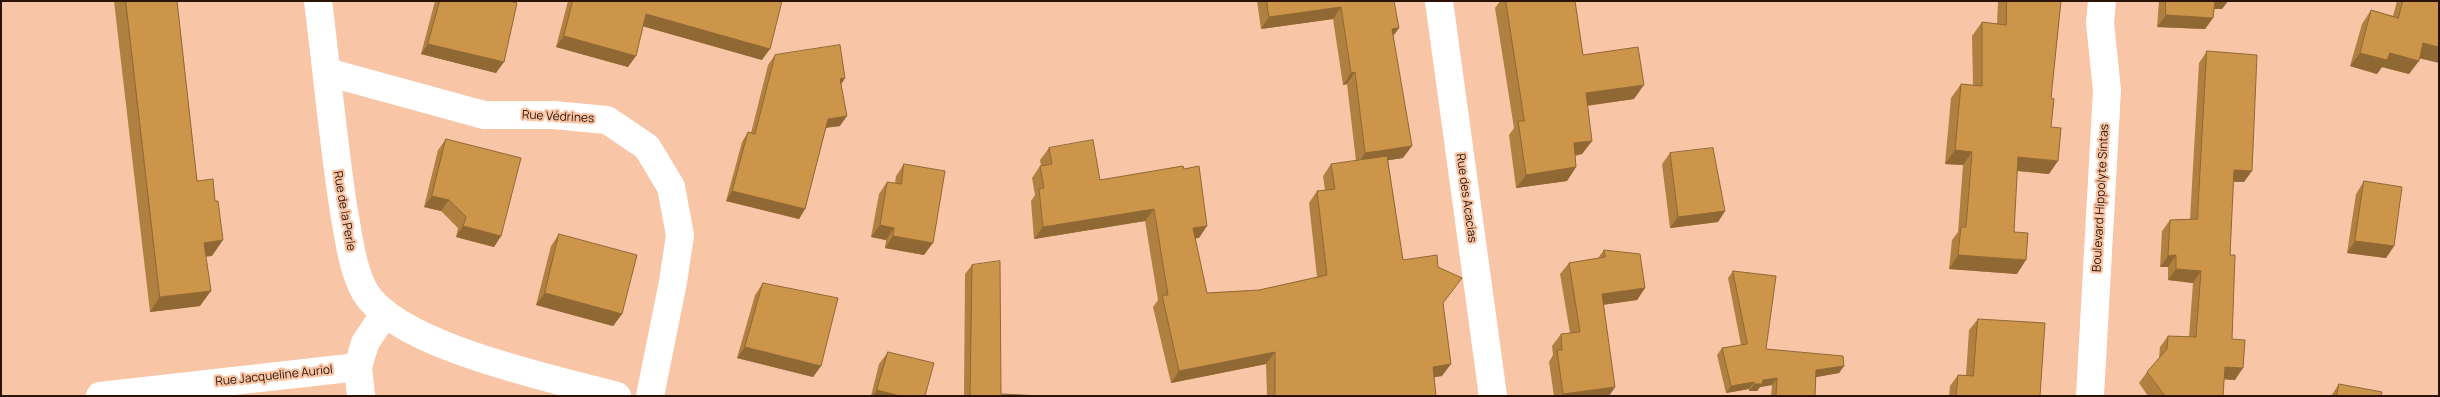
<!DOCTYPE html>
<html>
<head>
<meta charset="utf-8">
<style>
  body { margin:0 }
  #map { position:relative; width:2440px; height:397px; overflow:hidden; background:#f8c5a7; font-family:Manrope,sans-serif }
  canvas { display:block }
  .frame { position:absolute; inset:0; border:2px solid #2a1305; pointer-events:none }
</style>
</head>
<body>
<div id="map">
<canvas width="2440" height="397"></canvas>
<div class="frame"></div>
</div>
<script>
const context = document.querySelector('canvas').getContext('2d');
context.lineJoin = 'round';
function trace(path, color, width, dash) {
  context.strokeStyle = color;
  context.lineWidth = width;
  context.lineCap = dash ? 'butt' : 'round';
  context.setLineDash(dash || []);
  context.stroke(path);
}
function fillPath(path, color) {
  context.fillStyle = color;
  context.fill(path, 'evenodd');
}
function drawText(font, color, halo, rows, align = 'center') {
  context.font = font + ' Manrope,sans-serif';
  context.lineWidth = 4.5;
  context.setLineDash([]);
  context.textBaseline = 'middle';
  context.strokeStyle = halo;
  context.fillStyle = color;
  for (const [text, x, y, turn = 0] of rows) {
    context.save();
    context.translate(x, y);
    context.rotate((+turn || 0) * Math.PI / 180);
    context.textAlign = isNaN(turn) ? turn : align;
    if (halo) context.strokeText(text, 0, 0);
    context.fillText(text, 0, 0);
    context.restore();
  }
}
const minor = new Path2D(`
  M318 1C327 71 333 142 344 212 349 238 352 269 365 292 398 347 556 379 617 396
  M1439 1 1493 396
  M327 72 484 115H553L607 120 647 147 671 187 680 235 673 282 650 396
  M100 396 358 367
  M361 396 358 367 365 343 385 313
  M2090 396 2107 90 2100 23 2102 1`);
const wall = new Path2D(`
  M114 1H177L197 181 212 256H206L200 306 150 312Z
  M435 1H509L496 73 421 54Z
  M568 1H782L762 60 643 26 628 67 556 47Z
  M1257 1H1394L1399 28 1393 36 1403 158 1388 160 1403 260 1443 304 1442 376 1434 377 1436 396H1267L1266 364 1171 383 1153 307 1158 300 1145 221 1034 239 1031 201 1035 195 1032 178 1040 166H1041L1040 160 1049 148 1100 180 1183 166 1199 238H1195L1207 293 1259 290 1317 277 1309 203 1317 191 1325 190 1323 176 1331 164 1356 161 1347 84 1343 85 1333 19 1261 29Z
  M1500 1H1575L1583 55 1634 99 1587 106 1592 141 1582 154 1575 156 1576 167 1567 181 1516 188 1509 135 1514 128 1495 8Z
  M1998 1H2061L2051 98V127L2049 174 2017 171 2014 232 2017 274 1949 269 1952 240 1958 232 1963 165 1945 164 1951 98 1961 84 1973 85 1972 36 1982 22 1997 24Z
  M2159 1H2228L2222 9H2214L2213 18 2205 29 2157 27Z
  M2397 1H2439L2420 58 2409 74 2382 67 2377 74 2350 66 2362 24 2371 10 2393 16Z
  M2207 51 2244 182H2233L2230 255 2232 339 2235 380 2224 379 2223 396H2148L2139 383 2147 372 2159 358 2160 347 2168 336 2189 337 2193 283 2168 280V267H2160L2162 231 2170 220 2190 219 2199 63Z
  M775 55 845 78 841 84 840 126 826 128 805 209 799 219 726 201 742 142 748 132 751 133 768 65Z
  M446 139 501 236 494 247 456 237 458 228 441 211 424 207 438 150Z
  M1670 153 1725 211 1718 222 1670 228 1662 164Z
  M904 164 924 255 885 248 886 240 871 237 879 194 887 182 895 183 896 176Z
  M2364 181 2394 246 2386 258 2347 253 2356 194Z
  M559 234 622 314 613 326 536 305 551 246Z
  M1604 250 1645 288 1637 300 1603 305 1615 387 1609 396H1554L1549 362 1553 355 1552 346 1561 334 1570 333 1560 274 1569 263 1598 258Z
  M972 265 1001 394 1042 396H964L965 274Z
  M1733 271 1766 349 1844 366 1839 373 1816 377 1815 396H1771L1772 385 1760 387 1757 391H1749V389L1726 393 1717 355 1722 348 1741 345 1728 278Z
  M763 283 821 366 813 377 737 358 755 295Z
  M1978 319 2040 396H1949L1950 386 1958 375H1966L1969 330Z
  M888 352 925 396H871L879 364Z
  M2339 384 2381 396H2331Z`);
const shadedWall = new Path2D(`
  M2213 1H2228L2222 9H2207Z
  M1341 7 1333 19 1261 29 1269 17Z
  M646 14 770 49 762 60 638 25Z
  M2166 15 2213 18 2205 29 2157 27Z
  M1399 28 1390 40 1392 29Z
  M564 36 636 56 628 67 556 47Z
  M2423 43 2439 47V63L2414 57Z
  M428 44 504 62 496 73 421 54Z
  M2360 53H2390L2419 61 2409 74 2382 67 2377 74 2350 66Z
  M1355 72 1347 84 1343 85 1351 73Z
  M845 78 839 88 840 79Z
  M1644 85 1634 99 1576 107 1586 93Z
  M847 116 840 126 821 128 828 119Z
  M1592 141 1582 154 1564 157 1574 143Z
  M1412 146 1403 158 1357 165 1365 153Z
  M1955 150 1972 152 1963 165 1945 164Z
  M2018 157 2058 161 2049 174 2009 170Z
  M1576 167 1567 181 1516 188 1526 175Z
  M2234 170 2252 171 2244 182 2226 181Z
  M732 191 805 209 799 219 726 201Z
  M432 196 449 200 441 211 424 207Z
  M1154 209 1145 221 1034 239 1043 227Z
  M1725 211 1718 222 1670 228 1678 217Z
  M880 225 894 228 886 240 871 237Z
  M463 226 501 236 494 247 456 237Z
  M1207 226 1199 238 1185 240 1193 228Z
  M893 236 933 243 924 255 885 248Z
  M223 240 212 256 194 258 204 243Z
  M2355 241 2394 246 2386 258 2347 253Z
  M1958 255 2026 260 2017 274 1949 269Z
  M2176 255 2168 267H2160L2168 256Z
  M2176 269 2201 271 2193 283 2168 280Z
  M1645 288 1637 300 1593 306 1602 294Z
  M211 291 200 306 150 312 160 297Z
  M545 293 622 314 613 326 536 305Z
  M745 347 821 366 813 377 737 358Z
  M1275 352 1266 364 1171 383 1179 371Z
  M1451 364 1442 376 1424 379 1433 367Z
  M1844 366 1839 373 1811 378 1816 370Z
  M2225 367 2243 368 2235 380 2217 379Z
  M1777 378 1772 385 1760 387 1757 391H1749L1754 384 1763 380Z
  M1754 382 1749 389 1726 393 1731 386Z
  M1615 387 1609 396H1562L1563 394Z
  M877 390 900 396H873Z`);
const building = new Path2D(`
  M126 1H177L197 181 213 179 215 201H218L223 240 204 243 211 291 160 297Z
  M440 1H509L517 3 504 62 428 44Z
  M573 1H782L770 49 646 14 636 56 564 36Z
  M1267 1H1394L1399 28 1392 29 1412 146 1365 153 1355 72 1351 73 1341 7 1269 17Z
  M1506 1H1575L1583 55 1638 47 1644 85 1586 93 1592 141 1574 143 1576 167 1526 175 1518 121H1524Z
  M2007 1H2061L2051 98 2054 99 2051 127 2061 128 2058 161 2018 157 2014 232 2028 233 2026 260 1958 255 1961 227H1966L1972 152 1955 150 1961 84 1982 86V22L2006 25Z
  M2166 1H2215L2213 18 2166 15Z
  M2403 1H2439V47L2423 43 2419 61 2390 53 2387 60 2360 53 2371 10 2398 18Z
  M840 45 845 78 840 79 847 116 828 119 805 209 732 191 748 132 755 134 775 55Z
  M2207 51 2257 55 2252 171 2234 170 2230 255H2235L2232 339 2245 340 2243 368 2225 367 2223 396H2165L2147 372 2167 349 2168 336 2196 337 2201 271 2176 269V255L2168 256 2170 220 2197 219Z
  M446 139 521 158 501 236 463 226 466 217 449 200 432 196Z
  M1093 140 1100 180 1183 166 1184 169 1199 166 1207 226 1193 228 1207 293 1259 290 1327 275 1317 191 1335 189 1331 164 1387 156 1403 260 1437 255 1438 267 1462 278 1443 303 1451 364 1433 367 1436 396H1275V352L1179 371 1162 295H1168L1154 209 1043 227 1039 189 1044 188 1040 166 1052 164 1049 148Z
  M1713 148 1725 211 1678 217 1670 153Z
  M904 164 945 171 933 243 893 236 894 228 880 225 887 182 901 184Z
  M2364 181 2402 187 2394 246 2355 241Z
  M559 234 637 255 622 314 545 293Z
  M1604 250 1640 254 1645 288 1602 294 1615 387 1563 394 1557 350H1562L1561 334 1580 332 1569 263 1605 257Z
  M1000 261 1001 394 1042 396H970L972 265Z
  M1733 271 1776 276 1766 349 1843 356 1844 366 1816 370 1815 396H1776L1777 378 1763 380 1762 384H1754V382L1731 386 1722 348 1747 344Z
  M763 283 838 298 821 366 745 347Z
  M1978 319 2045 323 2040 396H1956L1958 375 1973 376Z
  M888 352 934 363 925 396H900L877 390Z
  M2339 384 2382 392 2381 396H2337Z`);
const streetNames = [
  ["Rue Védrines",558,117,3],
  ["Rue des Acacias",1466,198,82],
  ["Boulevard Hippolyte Sintas",2101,198,-87],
  ["Rue de la Perle",344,211,80],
  ["Rue Jacqueline Auriol",274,376,-6]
];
trace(minor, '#fff', 28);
fillPath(wall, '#b08040');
fillPath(shadedWall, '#906834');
fillPath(building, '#cd954a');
trace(building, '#906834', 1);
drawText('12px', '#2a1305', '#f8c5a7', streetNames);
</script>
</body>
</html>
